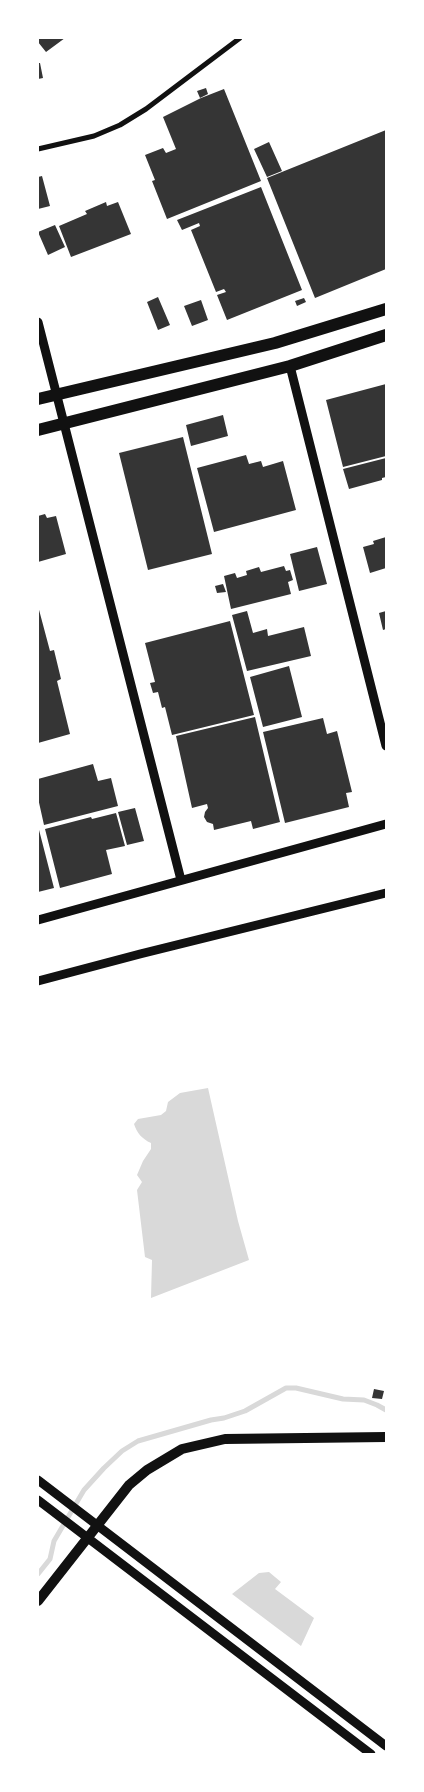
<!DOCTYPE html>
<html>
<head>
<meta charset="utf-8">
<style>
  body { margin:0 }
  #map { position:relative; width:424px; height:1792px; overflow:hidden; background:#fff; font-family:"Roboto Serif",serif }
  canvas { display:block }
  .frame { position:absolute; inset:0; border:39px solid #fff; pointer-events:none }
</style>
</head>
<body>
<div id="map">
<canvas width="424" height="1792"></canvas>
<div class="frame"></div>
</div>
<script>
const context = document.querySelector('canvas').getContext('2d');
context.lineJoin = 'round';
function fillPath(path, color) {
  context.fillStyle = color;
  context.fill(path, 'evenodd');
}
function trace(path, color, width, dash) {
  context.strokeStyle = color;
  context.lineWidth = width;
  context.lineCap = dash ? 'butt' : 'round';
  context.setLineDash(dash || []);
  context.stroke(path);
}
const water = new Path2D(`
  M208 1088 238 1221 249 1260 151 1298 152 1260 145 1257 137 1190 142 1182 137 1175 143 1161 151 1149V1143C142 1139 137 1133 134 1124L138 1119 161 1115 166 1111 168 1102 180 1093Z
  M269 1572 281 1582 275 1589 314 1618 301 1646 232 1594 259 1573Z`);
const stream = new Path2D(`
  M38 1574 50 1559 54 1541 84 1490 104 1468 122 1451 138 1441 211 1420 224 1418 245 1411 286 1388H296L343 1399 364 1400 377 1405 386 1410`);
const building = new Path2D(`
  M38 38H65L46 52 38 42Z
  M38 63H40L43 78 38 79Z
  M206 88 208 94 200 98 197 91Z
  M224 89 261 181 167 219 152 181 155 180 145 155 163 148 166 153 176 149 163 117 201 98Z
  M386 130V269L315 298 267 178Z
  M269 142 282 171 267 177 254 149Z
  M42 176 50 206 38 209V177Z
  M261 187 302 290 227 320 217 295 226 292 224 289 216 292 191 230 200 226 199 223 182 230 177 220Z
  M106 202 107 206 118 202 131 234 71 257 59 226 87 214 85 211Z
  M55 225 65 247 48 255 38 232Z
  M158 297 170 325 158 330 147 302Z
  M304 298 306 302 297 306 295 301Z
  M201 300 208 320 192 326 184 306Z
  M386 384V456L343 467 326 400Z
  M223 415 228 436 191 446 186 425Z
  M183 437 212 554 148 570 119 453Z
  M246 455 249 464 261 461 263 467 283 461 296 510 214 532 197 468Z
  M386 458V477L382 478V480L349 489 343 469Z
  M45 514 47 518 56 516 66 554 38 562V516Z
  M386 537V568L370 573 363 547 374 544 373 541Z
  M317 547 327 584 299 591 290 554Z
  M284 566 286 571 290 570 293 580 288 582 291 594 231 609 224 576 235 573 237 578 247 575 246 571 259 567 261 572Z
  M223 584 226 592 217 593 215 586Z
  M38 606 50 651 54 650 61 679 57 681 70 734 38 743Z
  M247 611 253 633 267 629 268 636 304 627 311 656 247 671 232 615Z
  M386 611V629L383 630 379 613Z
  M230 621 254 715 172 735 165 707 162 708 158 692 153 693 150 683 155 682 145 643Z
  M289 666 302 717 263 727 250 677Z
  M255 717 280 822 253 829 251 821 214 830 213 824 207 822 204 817 205 812 208 808 207 804 192 808 176 736Z
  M323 718 327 734 337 731 352 792 346 793 349 807 285 823 263 732Z
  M93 764 98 781 111 778 118 806 44 825 38 798V779Z
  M135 808 144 841 127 845 118 812Z
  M116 813 125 846 106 850 112 874 60 888 45 829 91 817 92 819Z
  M38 826 54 888 38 892Z
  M374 1389 384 1391 382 1399 372 1398Z`);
const minor = new Path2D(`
  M38 149 94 136 120 125 146 109 240 38`);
const tertiary = new Path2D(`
  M38 322 181 880
  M290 366 386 746
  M38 920 386 824
  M38 981 140 954 386 893
  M38 1480 386 1746
  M38 1500 371 1754`);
const secondary = new Path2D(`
  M38 1601 129 1485 147 1470 182 1449 225 1439 386 1437`);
const primary = new Path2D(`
  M38 399 275 343 386 309
  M38 430 290 366 386 335`);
fillPath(water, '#d9d9d9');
trace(stream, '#d9d9d9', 5);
fillPath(building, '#353535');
trace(minor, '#111', 5);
trace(tertiary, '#111', 9);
trace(secondary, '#111', 10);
trace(primary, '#111', 12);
</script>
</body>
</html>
